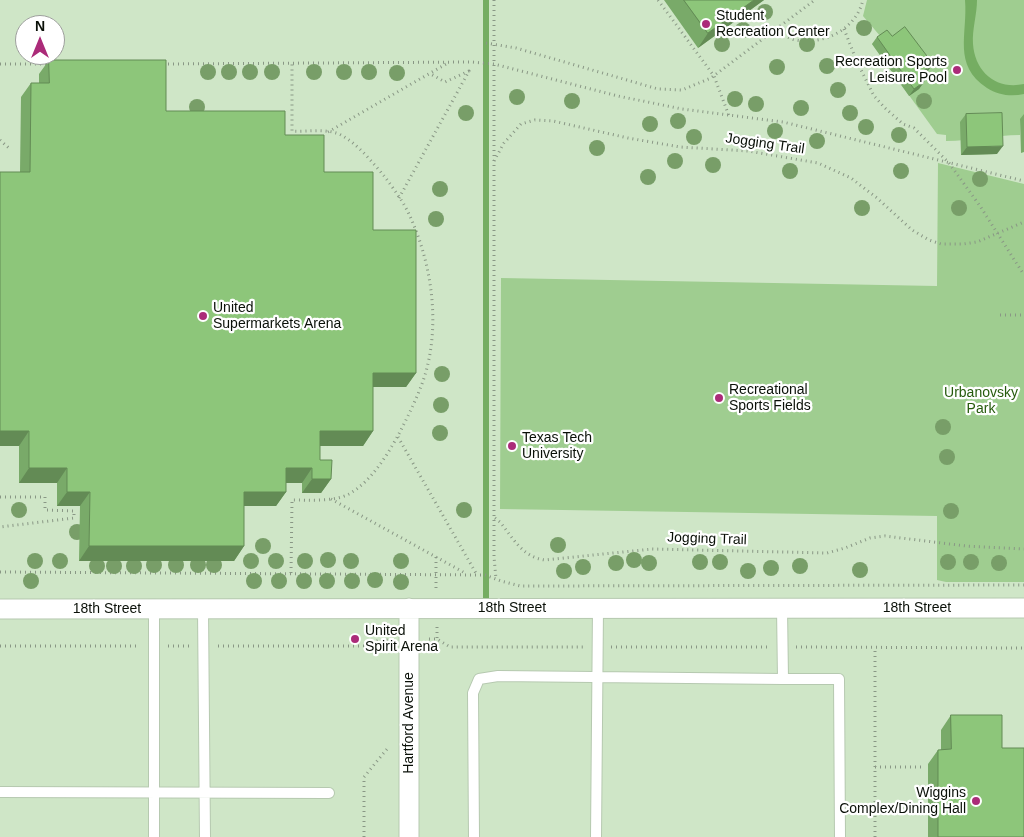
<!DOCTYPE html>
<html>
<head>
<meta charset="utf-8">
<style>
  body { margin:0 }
  #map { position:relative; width:1024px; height:837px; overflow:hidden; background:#ddf0d7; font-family:Helvetica,sans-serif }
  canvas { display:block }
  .north { position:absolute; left:15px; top:15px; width:50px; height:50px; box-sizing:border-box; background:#fff; border:1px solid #9d9f9c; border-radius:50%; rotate:0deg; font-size:14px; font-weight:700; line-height:20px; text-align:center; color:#0a1008 }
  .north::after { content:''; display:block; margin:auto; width:18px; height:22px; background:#ab2b79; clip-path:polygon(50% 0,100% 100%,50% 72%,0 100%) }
</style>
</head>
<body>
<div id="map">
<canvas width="1024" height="837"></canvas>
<div class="north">N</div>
</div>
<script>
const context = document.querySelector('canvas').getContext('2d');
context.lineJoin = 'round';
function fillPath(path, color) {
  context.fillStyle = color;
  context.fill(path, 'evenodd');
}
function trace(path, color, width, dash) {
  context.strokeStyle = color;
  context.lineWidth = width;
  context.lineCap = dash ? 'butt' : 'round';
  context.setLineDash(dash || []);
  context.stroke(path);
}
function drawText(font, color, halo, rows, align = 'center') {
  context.font = font + ' Helvetica,sans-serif';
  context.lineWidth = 4.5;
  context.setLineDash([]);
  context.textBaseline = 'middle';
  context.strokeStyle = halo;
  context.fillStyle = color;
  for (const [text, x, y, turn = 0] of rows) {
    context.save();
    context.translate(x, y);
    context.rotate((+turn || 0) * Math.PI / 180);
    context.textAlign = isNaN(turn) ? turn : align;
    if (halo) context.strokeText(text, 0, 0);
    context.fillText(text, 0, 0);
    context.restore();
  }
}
const built = new Path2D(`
  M0 0H1024V837H0ZM25 25H55V55H25Z`);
const green = new Path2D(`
  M867 0H1024V119L1020 120V135C995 135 971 141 946 141V135L937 134 872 44 881 37 863 16Z
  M938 163 1024 184V582H946L937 580V516L500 509 501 278 937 286Z`);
const water = new Path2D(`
  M965 0H977C977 15 972 29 973 44 975 72 996 90 1024 84V94C1011 97 998 95 987 88 952 65 968 34 965 0Z`);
const stream = new Path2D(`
  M486 606V0`);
const path = new Path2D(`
  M494 0V557L496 579
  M658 0 714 76 729 116
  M844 29 857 62 874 96 885 108 903 124 914 128 949 163 980 206 1024 275
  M775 30C781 33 789 39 796 40 825 45 856 29 863 0
  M486 43 516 48 658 89 682 90 711 78 815 0
  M0 64H49
  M163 64 472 62 494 64 618 96 682 109 783 122 1024 181
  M328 132 446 64
  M0 140 11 150
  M494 161 504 143 521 124 535 120 553 121 628 138 680 147 748 151 818 163 851 178 877 198 912 230 929 240 941 244H963L977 242 1024 222
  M399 198 469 71 445 82 429 73
  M1000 315H1024
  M398 437 477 575
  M0 497H45V510L74 511V518L0 527
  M331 499 465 573
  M495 518 500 522C513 538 522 557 545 560L652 549 827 553 845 548 870 538 885 536 966 546 1024 549
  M436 557V588
  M0 572 485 575 501 581 520 586 1024 585
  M291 573 292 500C308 500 334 502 349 494 372 481 388 454 401 430 410 412 419 394 425 375 441 322 431 260 408 212 402 200 393 188 385 177 373 163 358 144 341 135 328 128 307 132 292 131V63
  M437 627V639
  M429 639H437L450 647H583
  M0 646H139
  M168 646H189
  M218 646H367L379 640H390
  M611 647H768
  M796 647 1024 648
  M875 767H925
  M364 837V777L387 749
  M875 837V648`);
const lane = new Path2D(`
  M782 608 783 679H839L840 837
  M203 609 205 837
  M0 792 329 793
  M154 837V609
  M474 837 473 693 479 679 498 676 783 679
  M596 837 598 608`);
const street = new Path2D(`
  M409 608V837
  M0 609 1024 608`);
const trees = [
  [765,12],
  [864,28],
  [743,30],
  [722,44],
  [807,44],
  [827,66],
  [777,67],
  [208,72],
  [229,72],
  [250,72],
  [272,72],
  [314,72],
  [344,72],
  [369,72],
  [397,73],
  [838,90],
  [517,97],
  [735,99],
  [572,101],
  [924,101],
  [756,104],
  [197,107],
  [801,108],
  [466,113],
  [850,113],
  [678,121],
  [650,124],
  [866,127],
  [775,131],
  [899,135],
  [694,137],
  [817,141],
  [597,148],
  [675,161],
  [713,165],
  [790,171],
  [901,171],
  [648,177],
  [980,179],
  [440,189],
  [862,208],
  [959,208],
  [436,219],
  [442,374],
  [441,405],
  [943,427],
  [440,433],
  [947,457],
  [19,510],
  [464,510],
  [951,511],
  [77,532],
  [558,545],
  [263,546],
  [328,560],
  [634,560],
  [35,561],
  [60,561],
  [251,561],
  [276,561],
  [305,561],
  [351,561],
  [401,561],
  [700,562],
  [720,562],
  [948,562],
  [971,562],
  [616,563],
  [649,563],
  [999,563],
  [154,565],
  [176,565],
  [198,565],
  [214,565],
  [97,566],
  [114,566],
  [134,566],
  [800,566],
  [583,567],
  [771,568],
  [860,570],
  [564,571],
  [748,571],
  [375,580],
  [31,581],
  [254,581],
  [279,581],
  [304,581],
  [327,581],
  [352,581],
  [401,582]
];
const wall = new Path2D(`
  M664 0H764L698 48Z
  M892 36 933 64 927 72 921 76 924 82 919 89 909 96 872 44 877 37Z
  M49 60 166 111 285 135 324 172 373 230 416 373 406 387H373V431L363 446H320V460L331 479 321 493H302V483H286V492L276 506H244V546L234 561H79L80 506H57V483H19V446H0L20 172 21 97 31 83H39V74Z
  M966 114 997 154 961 155 960 122Z
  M1024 114V152L1021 153 1020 119Z
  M951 715 1002 748 1024 837H928V764L938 750H941V730Z`);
const shadedWall = new Path2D(`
  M754 0H764L698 48 708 33Z
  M933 64 927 72 914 81 919 74Z
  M924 82 919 89 909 96 914 89Z
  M1003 146 997 154 961 155 967 147Z
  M373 373H416L406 387H363Z
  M0 431H29L19 446H0Z
  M320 431H373L363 446H310Z
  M29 468H67L57 483H19Z
  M286 468H312L302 483H276Z
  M312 479H331L321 493H302Z
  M67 492H90L80 506H57Z
  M244 492H286L276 506H234Z
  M89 546H244L234 561H79Z`);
const building = new Path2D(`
  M684 0H754L708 33Z
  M905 27 933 64 919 74 924 82 914 89 877 37 887 30 892 36Z
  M49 60H166V111H285V135H324V172H373V230H416V373H373V431H320V460H332L331 479H312V468H286V492H244V546H89L90 492H67V468H29V431H0V172H30L31 83H49Z
  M1002 113 1003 146 967 147 966 114Z
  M951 715H1002V748H1024V837H938V750L951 749Z`);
const markers = [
  [706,24,5,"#ab2b79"],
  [957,70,5,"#ab2b79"],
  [203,316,5,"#ab2b79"],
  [719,398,5,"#ab2b79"],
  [512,446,5,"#ab2b79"],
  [355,639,5,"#ab2b79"],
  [976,801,5,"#ab2b79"]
];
const poiNames = [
  ["Student",716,16],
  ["Recreation Center",716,32],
  ["Recreation Sports",947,62,"right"],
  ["Leisure Pool",947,78,"right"],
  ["United",213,308],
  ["Supermarkets Arena",213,324],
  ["Recreational",729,390],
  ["Sports Fields",729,406],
  ["Texas Tech",522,438],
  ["University",522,454],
  ["United",365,631],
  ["Spirit Arena",365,647],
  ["Wiggins",966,793,"right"],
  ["Complex/Dining Hall",966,809,"right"]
];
const streetNames = [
  ["Jogging Trail",765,144,8],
  ["Jogging Trail",707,539,2],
  ["18th Street",512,608],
  ["18th Street",917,608],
  ["18th Street",107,609],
  ["Hartford Avenue",409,723,-90]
];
const parkNames = [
  ["Urbanovsky",981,393],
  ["Park",981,409]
];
fillPath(built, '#cfe6c7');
fillPath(green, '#9fcd90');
fillPath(water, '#75ad62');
trace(stream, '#75ad62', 6);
trace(lane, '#b6c9b0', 12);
trace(street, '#b6c9b0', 21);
trace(path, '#899785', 3, [1, 4]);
trace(lane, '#fff', 10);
trace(street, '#fff', 19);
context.fillStyle = '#789e68';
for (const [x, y] of trees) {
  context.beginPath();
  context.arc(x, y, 8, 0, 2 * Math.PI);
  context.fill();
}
fillPath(wall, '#79aa69');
fillPath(shadedWall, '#638b55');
fillPath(building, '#8dc67a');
trace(building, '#638b55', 1);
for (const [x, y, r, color] of markers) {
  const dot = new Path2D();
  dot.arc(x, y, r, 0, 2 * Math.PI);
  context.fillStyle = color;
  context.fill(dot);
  trace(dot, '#fff', 2);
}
drawText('14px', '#0a1008', '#fff', poiNames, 'left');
drawText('14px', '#0a1008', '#fff', streetNames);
drawText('14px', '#265b0d', '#fff', parkNames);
</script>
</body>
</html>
